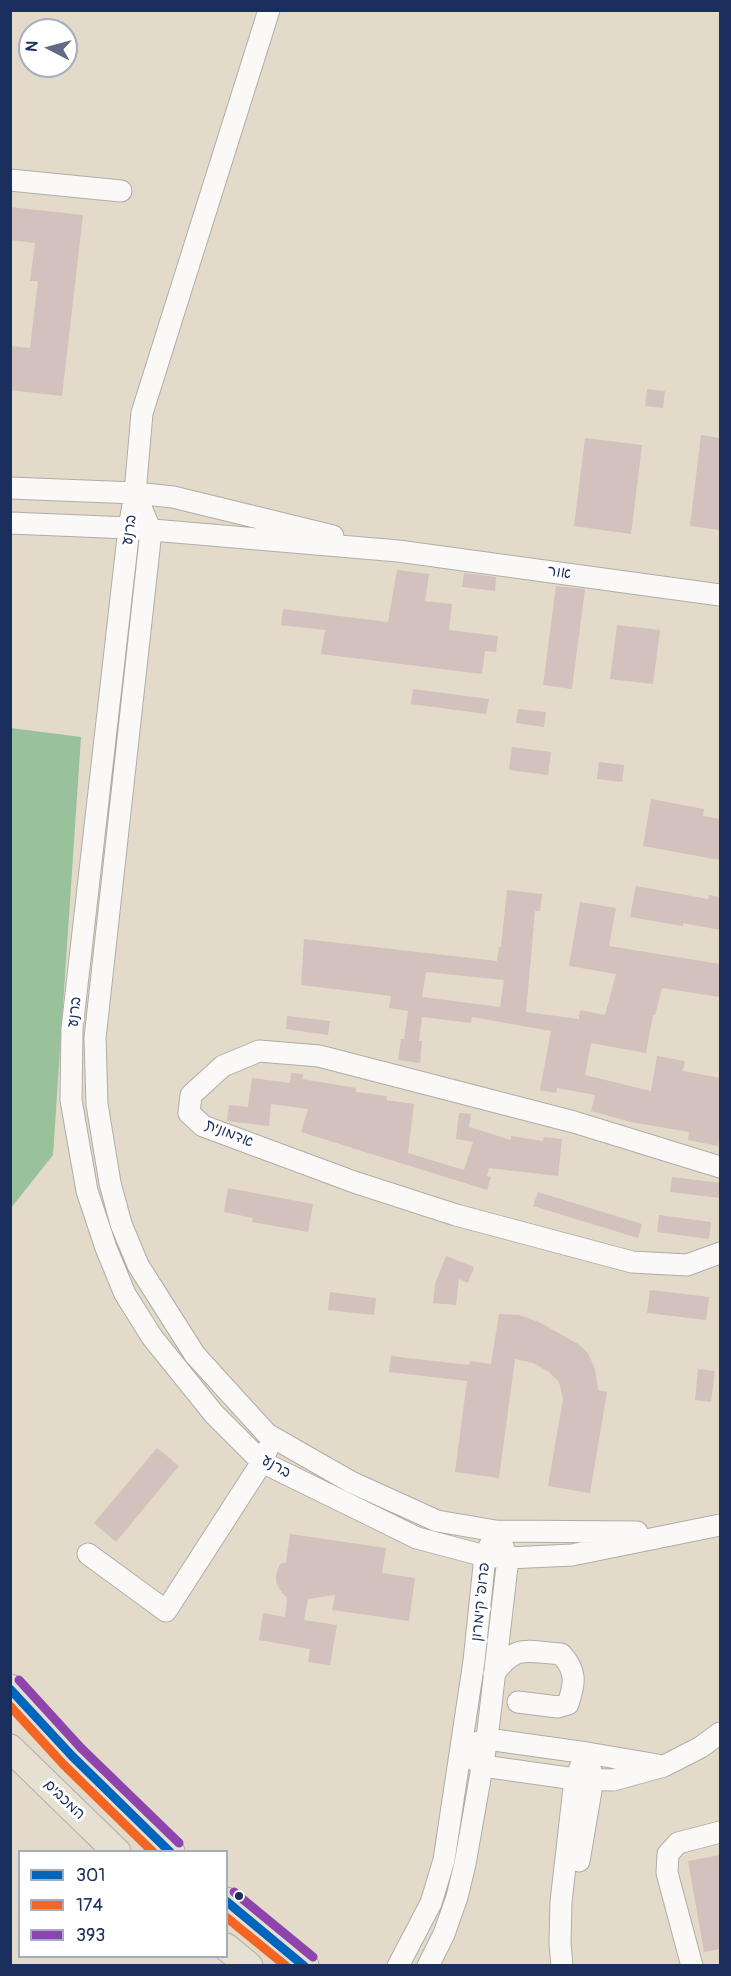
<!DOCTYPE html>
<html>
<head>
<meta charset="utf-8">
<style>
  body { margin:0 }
  #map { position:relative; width:731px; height:1976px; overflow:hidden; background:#e3dac9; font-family:Pangolin,sans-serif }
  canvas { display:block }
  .frame { position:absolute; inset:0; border:12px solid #1b2f5e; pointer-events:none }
  .legend { position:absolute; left:18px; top:1850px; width:210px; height:108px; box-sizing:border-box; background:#fff; border:2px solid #a4acbf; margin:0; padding:8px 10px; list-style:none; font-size:18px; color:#1b2f5e }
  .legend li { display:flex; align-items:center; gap:12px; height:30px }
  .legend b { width:30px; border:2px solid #a4acbf }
  .north { position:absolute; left:18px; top:18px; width:60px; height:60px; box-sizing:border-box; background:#fff; border:2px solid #a4acbf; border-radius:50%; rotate:276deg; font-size:16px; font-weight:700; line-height:24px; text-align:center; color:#1b2f5e }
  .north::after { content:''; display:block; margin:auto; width:21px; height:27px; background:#616b83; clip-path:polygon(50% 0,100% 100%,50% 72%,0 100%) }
</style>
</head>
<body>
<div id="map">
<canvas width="731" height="1976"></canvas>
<div class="frame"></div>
<ul class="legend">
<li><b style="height:8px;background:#0065bd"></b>301</li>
<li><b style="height:8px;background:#f26522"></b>174</li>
<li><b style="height:8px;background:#8e44ad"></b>393</li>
</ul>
<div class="north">N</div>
</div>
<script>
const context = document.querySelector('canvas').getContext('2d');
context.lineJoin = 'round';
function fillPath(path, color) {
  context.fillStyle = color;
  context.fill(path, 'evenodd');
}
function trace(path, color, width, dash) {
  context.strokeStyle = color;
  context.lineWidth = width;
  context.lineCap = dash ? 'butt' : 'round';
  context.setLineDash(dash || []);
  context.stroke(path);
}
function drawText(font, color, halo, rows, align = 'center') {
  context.font = font + ' Pangolin,"Playpen Sans Hebrew",sans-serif';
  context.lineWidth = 6;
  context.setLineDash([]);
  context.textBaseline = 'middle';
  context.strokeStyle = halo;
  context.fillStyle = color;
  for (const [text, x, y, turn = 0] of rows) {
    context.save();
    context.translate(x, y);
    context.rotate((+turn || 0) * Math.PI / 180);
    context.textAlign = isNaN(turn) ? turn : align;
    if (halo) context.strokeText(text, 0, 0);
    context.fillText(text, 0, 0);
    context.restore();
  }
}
const forest = new Path2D(`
  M11 728 81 737 53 1155 11 1208Z`);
const building = new Path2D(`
  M10 207 83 215 62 396 10 390V346L30 348 38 281H30L35 243 10 240Z
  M647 389 665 391 663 408 645 406Z
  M701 435 720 438V530L690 526Z
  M585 438 642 445 631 534 574 526Z
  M397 570 429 574 425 601 452 604 449 630 498 636 496 652 485 651 482 674 321 654 325 630 281 625 283 609 388 622Z
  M464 573 496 577 495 591 462 587Z
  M556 586 585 589 572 689 543 685Z
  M617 625 660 630 653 684 610 679Z
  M413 689 489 699 486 714 411 704Z
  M518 709 546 712 544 727 516 723Z
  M512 747 551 752 548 775 509 770Z
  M599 762 624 765 622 782 597 779Z
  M651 799 704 809 703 816 720 819V860L643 846Z
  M636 886 708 899 709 895 720 897V930L683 923V926L630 917Z
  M507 890 542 894 540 911H535L526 1012 579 1019 580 1010 605 1015 616 974 569 966 580 902 616 908 609 946 720 964V997L662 988 655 1015H653L646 1053 591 1043 585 1075 651 1091 657 1056 685 1061 683 1071 720 1078V1130L718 1146 688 1140 689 1132 631 1122 591 1111 595 1095 557 1088 556 1093 540 1090 551 1031 472 1017 471 1023 422 1017 419 1041H422L420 1063 398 1060 401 1039H404L408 1011 389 1008 391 996 301 985 304 939 497 961 499 947H501ZM426 972 504 980 500 1007 422 997Z
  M287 1016 330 1021 328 1035 286 1029Z
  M291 1073 303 1074 302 1079 356 1088V1092L387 1096 386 1100 414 1104 408 1153 464 1170 473 1142 456 1139 459 1113 471 1114 469 1127 511 1140V1136L543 1141 544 1137 562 1139 558 1176 489 1168 487 1176 491 1177 487 1190 301 1132 308 1109 271 1104 269 1126 227 1121 229 1105 248 1107 252 1078 290 1083Z
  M672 1177 720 1183V1198L670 1192Z
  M228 1188 313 1204 308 1232 252 1222 253 1218 224 1212Z
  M538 1192 642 1224 638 1238 533 1206Z
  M659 1215 711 1222 709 1239 657 1232Z
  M446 1256 474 1267 468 1283 459 1279 456 1305 433 1303 435 1284Z
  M650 1290 709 1297 706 1320 647 1313Z
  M330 1292 376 1298 374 1315 328 1310Z
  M499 1314 519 1315 539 1322 578 1344 588 1353 595 1369 598 1390 607 1392 590 1493 548 1486 563 1399 559 1382 549 1372 533 1363 515 1359 499 1478 455 1472 467 1381 389 1372 391 1356 469 1365 470 1361 491 1364Z
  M698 1369 715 1371 711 1402 695 1400Z
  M157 1448 179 1466 116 1542 94 1523Z
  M290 1534 386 1548 382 1573 415 1578 409 1621 332 1610 335 1595 308 1599 304 1620 337 1625 330 1665 308 1662 310 1649 259 1640 263 1613 285 1617 287 1598 280 1590 276 1582V1574L280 1564 286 1562Z
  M720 1855V1949L704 1952 688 1861Z`);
const minor = new Path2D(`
  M269 10 142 413 135 493 129 528 72 1029 71 1100 87 1191 106 1248 125 1294 152 1337 214 1414 262 1462 417 1538 485 1556 508 1558 572 1555 720 1525
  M10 180 121 191
  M10 488 135 493 173 497 333 536
  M135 493 151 531 95 1038 97 1104 110 1183 121 1224 138 1265 195 1355 267 1434 351 1482 437 1521 496 1531 637 1532
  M10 523 129 528 398 551 720 595
  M720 1167 574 1122 319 1056 259 1051 223 1066 191 1095 189 1113 203 1126 354 1182 456 1215 632 1262 687 1265 720 1253
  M88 1554 166 1611 262 1462 267 1450
  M494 1674C516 1643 527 1652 561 1654 577 1671 575 1683 568 1704L558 1707 518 1702
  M476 1743 487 1739 587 1753 658 1765
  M473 1759 483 1766 575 1779 613 1780 664 1766 701 1747 720 1733
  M579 1861 593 1779 590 1768
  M398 1966 431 1903 444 1860 474 1661 485 1556 491 1543
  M428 1966 444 1934 457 1897 465 1864 487 1739 508 1558 502 1545
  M562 1966 560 1943 561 1902 575 1779 587 1753
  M692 1966 667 1873 668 1854 678 1843 720 1832`);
const major = new Path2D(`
  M10 1688 72 1756 171 1852
  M10 1748 117 1852
  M226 1901 305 1966
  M226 1947 249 1966`);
const bus1 = new Path2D(`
  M10 1689 72 1756 170 1852
  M226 1901 304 1966`);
const bus2 = new Path2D(`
  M10 1706 64 1765 153 1852
  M226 1917 286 1966`);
const bus3 = new Path2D(`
  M19 1680 81 1748 179 1843
  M234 1892 313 1957`);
const markers = [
  [239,1896,5,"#1b2f5e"]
];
const streetNames = [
  ["ברנע",130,530,-82],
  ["אור",559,573,8],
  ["ברנע",75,1012,-84],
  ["אדמונית",229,1134,22],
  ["ברנע",276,1467,29],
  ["פרופ' קימרון",481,1602,-84],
  ["המכבים",64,1800,44]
];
fillPath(forest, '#99c19c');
fillPath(building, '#d2c1bd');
trace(minor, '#b0ada7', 23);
trace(major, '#b0ada7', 29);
trace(minor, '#fbf9f7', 21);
trace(major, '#e6e0d3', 27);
trace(bus1, '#0065bd', 9);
trace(bus2, '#f26522', 9);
trace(bus3, '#8e44ad', 9);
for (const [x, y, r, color] of markers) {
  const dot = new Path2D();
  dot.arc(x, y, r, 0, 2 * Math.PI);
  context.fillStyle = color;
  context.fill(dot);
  trace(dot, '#fff', 2);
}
drawText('15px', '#1b2f5e', '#fff', streetNames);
</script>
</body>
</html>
